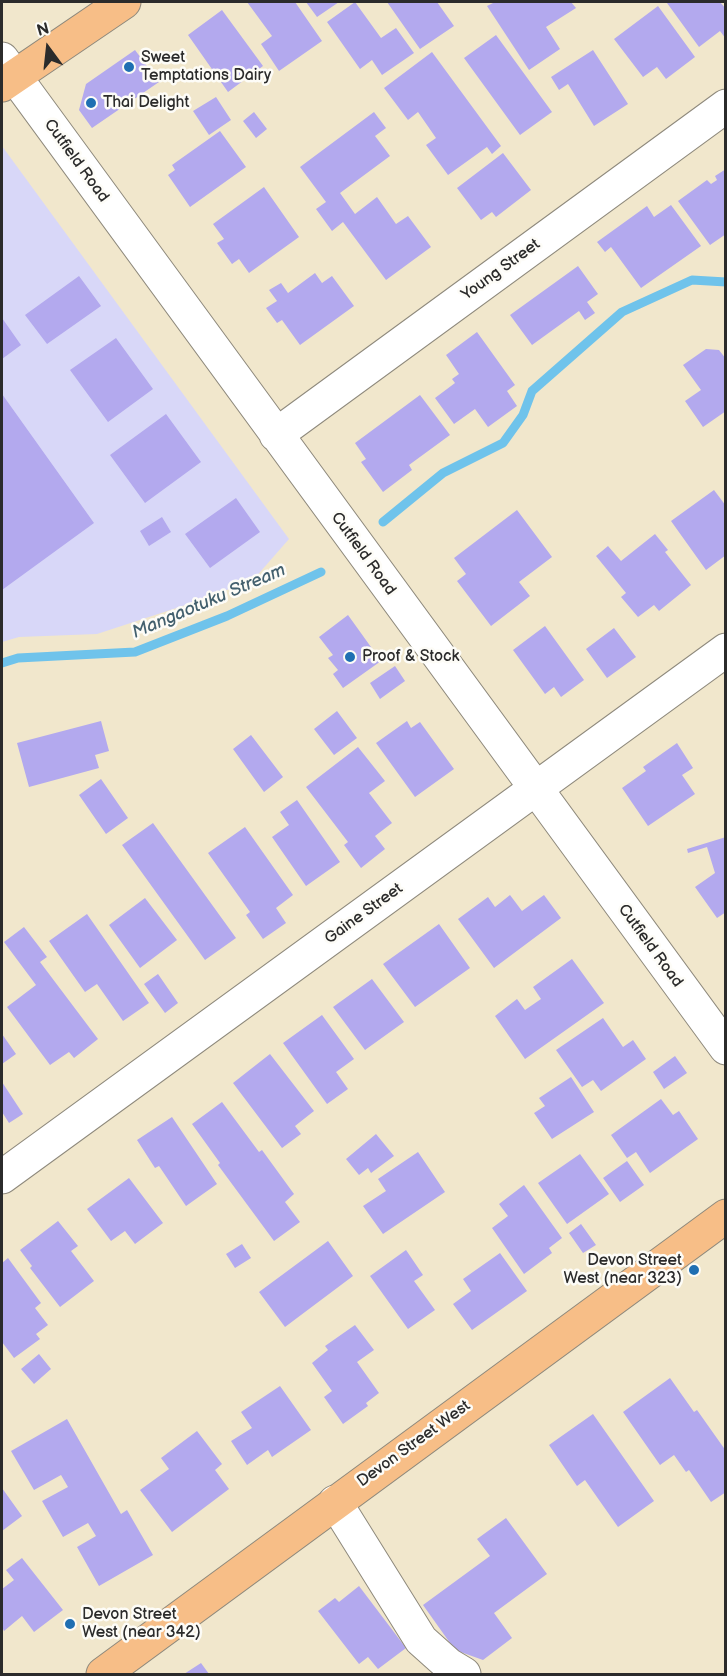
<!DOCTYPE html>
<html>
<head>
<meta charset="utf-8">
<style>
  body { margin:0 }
  #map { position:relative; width:727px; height:1676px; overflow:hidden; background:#f1e7cc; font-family:"Balsamiq Sans",sans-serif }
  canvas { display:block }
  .frame { position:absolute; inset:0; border:3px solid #2b2b2b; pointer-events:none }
  .north { position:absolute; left:18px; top:18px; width:60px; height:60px; -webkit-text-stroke:4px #fdfcf7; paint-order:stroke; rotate:345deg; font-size:16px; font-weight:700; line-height:24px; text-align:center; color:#2b2b2b }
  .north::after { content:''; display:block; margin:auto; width:21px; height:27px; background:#2b2b2b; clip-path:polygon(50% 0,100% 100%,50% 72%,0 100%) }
</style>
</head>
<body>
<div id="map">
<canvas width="727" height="1676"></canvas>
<div class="frame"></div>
<div class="north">N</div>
</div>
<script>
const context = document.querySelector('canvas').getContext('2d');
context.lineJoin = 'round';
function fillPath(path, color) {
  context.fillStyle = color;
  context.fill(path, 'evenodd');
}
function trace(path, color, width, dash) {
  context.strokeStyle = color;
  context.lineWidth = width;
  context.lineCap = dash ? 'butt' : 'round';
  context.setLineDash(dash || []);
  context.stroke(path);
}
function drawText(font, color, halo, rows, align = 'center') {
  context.font = font + ' "Balsamiq Sans",sans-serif';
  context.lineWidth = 5;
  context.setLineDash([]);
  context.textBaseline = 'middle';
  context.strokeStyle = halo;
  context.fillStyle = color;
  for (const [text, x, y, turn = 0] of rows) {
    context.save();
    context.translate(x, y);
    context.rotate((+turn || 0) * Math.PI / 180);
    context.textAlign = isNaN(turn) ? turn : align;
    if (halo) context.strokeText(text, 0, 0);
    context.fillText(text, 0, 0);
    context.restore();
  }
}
const built = new Path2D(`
  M2 146 289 539 254 579 204 599 97 634 19 637 2 642Z`);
const stream = new Path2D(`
  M383 522 443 473 503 443 523 415 532 391 622 312 692 280 726 282
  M2 663 18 658 135 652 227 616 321 572`);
const building = new Path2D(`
  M247 2H295L322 41 279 71 261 44 272 36Z
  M306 2H339L317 17Z
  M355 2 381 38 396 28 414 53 382 75 372 60 360 69 327 22Z
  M387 2H437L454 26 420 49Z
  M495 2H571L576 8 546 27 560 49 529 70 487 6Z
  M669 2H720L726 9V39L720 31 699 47 667 3Z
  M658 6 695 57 666 79 657 67 643 77 614 39Z
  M222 10 263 66 228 92 188 35Z
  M496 35 552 112 520 135 464 58Z
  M135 50 159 82 92 128 79 110 86 84Z
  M593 50 628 104 594 126 568 84 559 90 551 77Z
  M432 52 501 146 492 154 487 147 448 175 426 145 436 138 418 112 408 120 384 88Z
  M216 97 231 120 209 135 193 111Z
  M254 112 267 129 256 138 243 121Z
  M374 112 386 128 375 136 390 156 340 193 355 214 377 197 396 224 408 216 431 247 386 280 343 222 332 231 316 209 326 202 300 167Z
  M220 131 246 167 190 207 168 175 175 170 172 165Z
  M503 153 531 190 496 217 492 212 481 220 457 188Z
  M726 169V234L710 245 678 201 707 180 711 184 717 180 715 176Z
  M264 187 299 237 249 273 239 259 232 264 217 243 224 239 213 224Z
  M671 205 701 246 641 288 611 247 605 252 597 242 647 206 654 217Z
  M578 266 598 294 587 302 595 313 585 320 579 311 532 345 510 315Z
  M315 273 322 283 332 276 354 306 300 345 282 320 277 323 266 308 277 301 269 290 281 283 288 293Z
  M79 276 101 306 47 344 25 315Z
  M2 318 21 345 2 359Z
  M477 332 515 385 507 391 517 406 488 427 475 409 454 424 435 398 455 383 452 379 459 374 446 355Z
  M116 338 153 389 108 422 70 370Z
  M706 349 719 350 726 359V411L703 427 685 401 701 390 683 365Z
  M2 394 94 523 2 590Z
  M420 395 450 435 409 465 412 470 383 492 361 462 366 459 355 443Z
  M166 414 201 462 145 503 110 455Z
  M714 490 726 506V555L706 570 671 521Z
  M236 498 260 532 210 568 185 534Z
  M517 510 552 557 519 582 530 596 491 626 457 581 466 574 454 558Z
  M162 517 171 532 149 546 140 531Z
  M655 534 668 550 665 552 691 585 659 611 654 605 638 617 621 597 626 593 596 556 608 546 621 561Z
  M348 615 381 661 343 688 333 674 338 670 328 658 333 655 319 637Z
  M545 626 584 680 561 697 554 687 545 694 513 650Z
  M614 628 636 657 607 678 586 649Z
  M395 666 405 681 380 699 370 683Z
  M337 711 357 738 334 755 314 729Z
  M101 721 109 751 95 755 99 768 29 787 17 743Z
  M407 721 411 728 420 722 454 769 415 797 376 743Z
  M251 735 283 777 264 792 233 749Z
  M677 743 693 768 682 775 695 794 648 826 622 788 646 771 643 767Z
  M358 747 385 781 369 793 392 823 375 836 385 849 361 868 344 845 348 842 306 787Z
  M101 779 128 818 106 834 79 795Z
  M297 800 340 862 306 886 272 837 289 825 280 812Z
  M153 823 236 938 205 960 122 845Z
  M245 827 293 895 276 908 286 923 263 939 246 915 250 912 208 853Z
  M726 837V912L717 918 695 887 715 873 707 847 688 853 687 849Z
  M510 895 522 911 544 895 561 918 494 968 458 919 488 897 495 907Z
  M145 898 177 940 140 968 109 925Z
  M87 914 149 1003 123 1021 97 984 85 992 49 941Z
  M439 924 470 968 415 1007 383 964Z
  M24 927 47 957 40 962 98 1039 74 1058 69 1052 50 1065 7 1007 36 985 4 942Z
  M572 959 604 1003 525 1059 495 1016 517 999 525 1010 541 999 533 987Z
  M158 974 178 1003 165 1013 144 984Z
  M372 979 404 1022 365 1050 333 1007Z
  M322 1015 354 1059 336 1072 348 1089 327 1104 283 1043Z
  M603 1018 623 1047 633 1040 646 1059 601 1091 593 1080 582 1087 556 1050Z
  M2 1034 16 1054 2 1064Z
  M270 1054 314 1111 295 1126 301 1134 282 1148 233 1083Z
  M675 1056 687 1073 664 1089 653 1072Z
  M571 1077 594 1112 552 1139 534 1113 545 1106 539 1098Z
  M2 1082 23 1114 9 1123 2 1112Z
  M661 1099 673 1115 679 1111 698 1139 650 1173 636 1152 627 1158 611 1135Z
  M222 1102 259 1152 262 1150 294 1194 285 1202 300 1222 274 1241 218 1165 220 1163 192 1124Z
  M172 1117 217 1184 186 1206 159 1166 155 1168 137 1140Z
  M376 1134 394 1156 371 1173 368 1168 359 1175 346 1159Z
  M418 1152 445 1192 383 1234 363 1206 386 1191 378 1179Z
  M580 1154 609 1194 567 1224 538 1183Z
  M627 1161 644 1185 620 1202 603 1178Z
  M129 1178 163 1223 135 1244 125 1231 111 1241 87 1209Z
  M524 1185 562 1238 549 1248 552 1253 524 1274 492 1228 508 1216 499 1204Z
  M58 1221 78 1246 71 1251 94 1281 60 1307 30 1268 32 1266 20 1250Z
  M581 1224 596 1245 583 1253 569 1233Z
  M328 1241 353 1276 285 1327 259 1292Z
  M242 1244 251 1258 235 1268 226 1254Z
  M406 1250 423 1275 414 1281 435 1310 408 1329 370 1276Z
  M500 1253 527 1291 472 1330 453 1304 471 1291 463 1279Z
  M8 1258 41 1303 35 1308 48 1325 36 1334 40 1339 14 1358 2 1342V1263Z
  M355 1325 374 1350 357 1362 379 1393 366 1403 368 1406 343 1424 324 1397 332 1391 312 1363 328 1350 325 1346Z
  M39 1354 51 1369 34 1384 21 1369Z
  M670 1378 694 1412 697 1410 726 1451V1492L711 1502 689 1470 686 1472 674 1455 660 1465 623 1412Z
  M280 1386 311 1430 272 1457 268 1450 247 1465 231 1441 252 1428 241 1412Z
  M593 1414 654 1501 618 1527 585 1480 577 1486 549 1445Z
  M67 1419 121 1514 127 1510 153 1555 99 1586 77 1547 96 1536 88 1523 63 1537 42 1501 68 1487 61 1475 34 1490 11 1451Z
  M197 1431 222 1464 215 1470 229 1489 172 1532 140 1490 169 1469 161 1458Z
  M2 1488 22 1516 2 1531Z
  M506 1518 547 1574 494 1613 512 1638 483 1660 455 1650 423 1605 490 1556 477 1539Z
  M22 1558 63 1610 34 1632 22 1616 4 1631 2 1627V1589L14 1580 6 1570Z
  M359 1586 406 1648 378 1669 368 1657 359 1664 318 1611 335 1598 339 1602Z
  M201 1663 209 1674H184Z`);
const minor = new Path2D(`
  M2 59 726 1048
  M276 435 726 106
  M2 1177 726 650
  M335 1502 421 1640 449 1665 464 1674`);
const major = new Path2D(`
  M103 1674 726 1216`);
const highway = new Path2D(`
  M2 85 124 2`);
const markers = [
  [129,67,6,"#1f6fb2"],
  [91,103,6,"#1f6fb2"],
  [350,657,6,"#1f6fb2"],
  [694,1270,6,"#1f6fb2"],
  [70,1624,6,"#1f6fb2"]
];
const poiNames = [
  ["Sweet",141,58],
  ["Temptations Dairy",141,76],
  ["Thai Delight",103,103],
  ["Proof & Stock",362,657],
  ["Devon Street",682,1261,"right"],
  ["West (near 323)",682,1279,"right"],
  ["Devon Street",82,1615],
  ["West (near 342)",82,1633]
];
const streetNames = [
  ["Cutfield Road",76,161,54],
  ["Young Street",501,270,-36],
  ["Cutfield Road",363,554,54],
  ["Gaine Street",364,914,-36],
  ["Cutfield Road",650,946,54],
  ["Devon Street West",414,1444,-36]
];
const waterNames = [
  ["Mangaotuku Stream",209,602,-23]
];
fillPath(built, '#d8d7f8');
trace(stream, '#6fc3eb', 9);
fillPath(building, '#b3a9ee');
trace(minor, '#8e897c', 35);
trace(major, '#8e897c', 35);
trace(highway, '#8e897c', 35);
trace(minor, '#fff', 33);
trace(major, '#f7be87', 33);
trace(highway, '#f7be87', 33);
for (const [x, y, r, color] of markers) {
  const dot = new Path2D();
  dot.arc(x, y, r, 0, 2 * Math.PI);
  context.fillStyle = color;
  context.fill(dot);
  trace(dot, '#fdfcf7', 2);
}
drawText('16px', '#2b2b2b', '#fdfcf7', poiNames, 'left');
drawText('16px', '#2b2b2b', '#fdfcf7', streetNames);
drawText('italic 18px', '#43606e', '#fdfcf7', waterNames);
</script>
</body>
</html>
